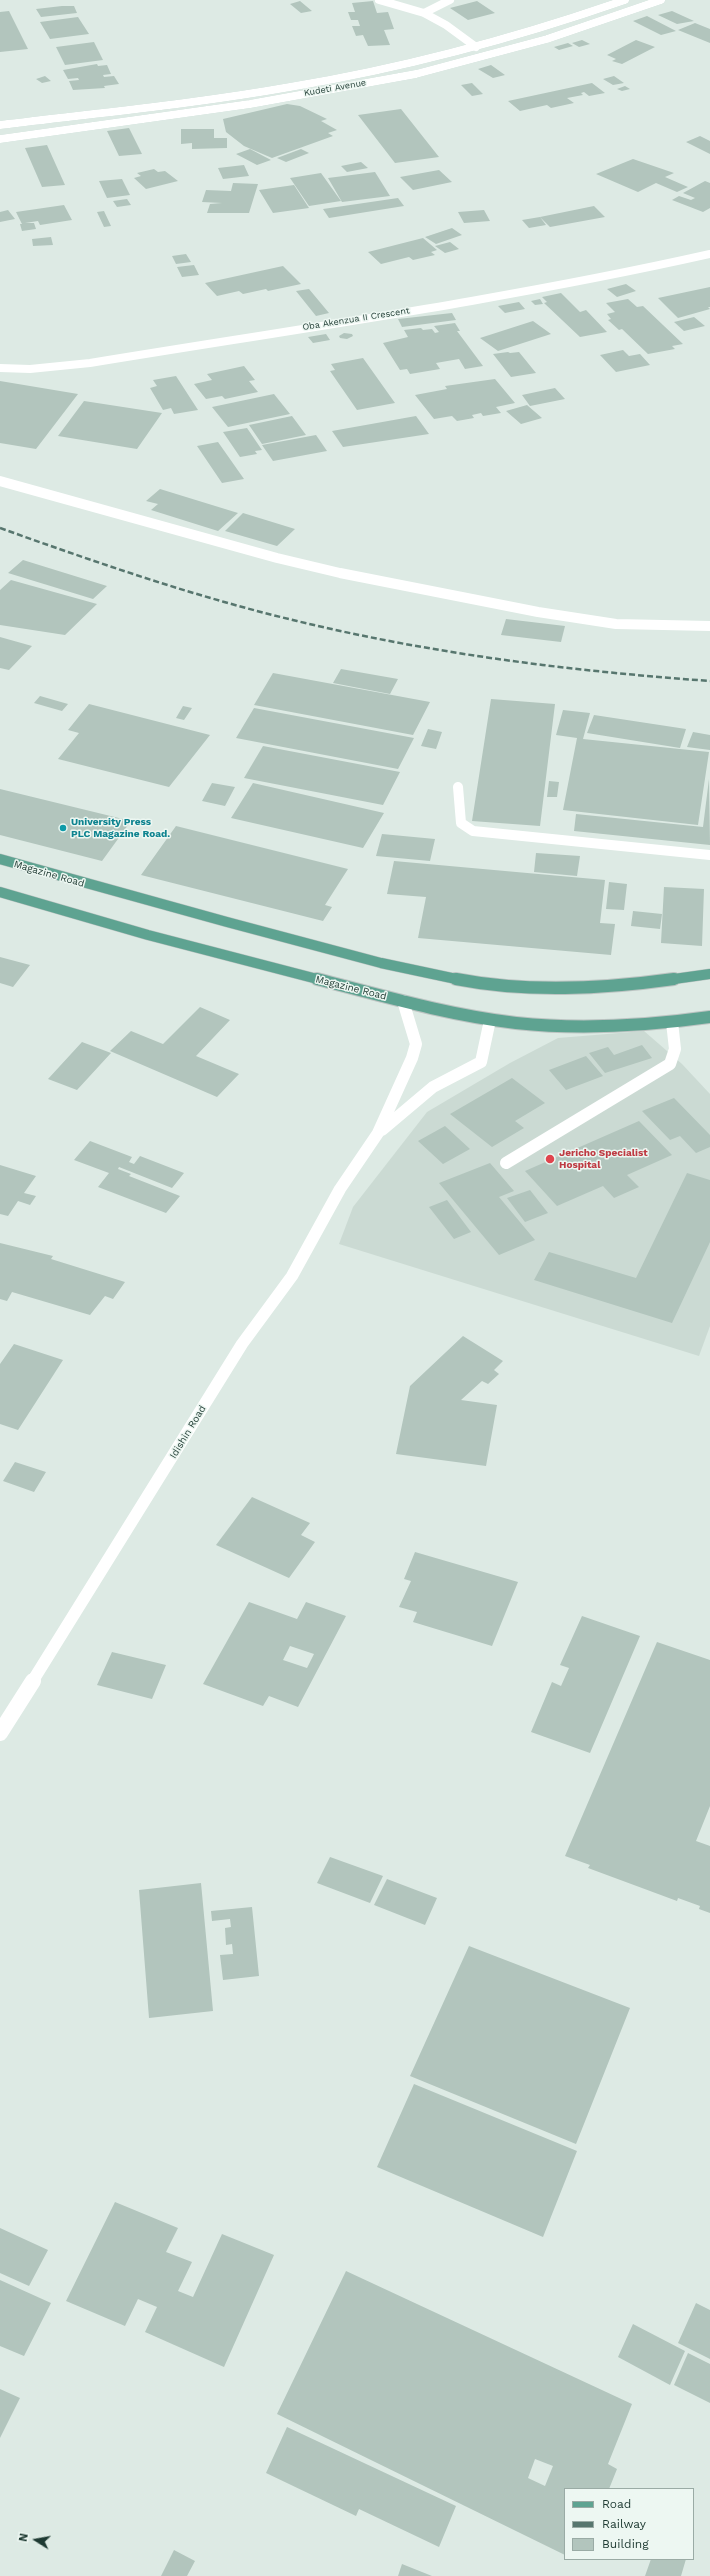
<!DOCTYPE html>
<html>
<head>
<meta charset="utf-8">
<style>
  body { margin:0 }
  #map { position:relative; width:710px; height:2576px; overflow:hidden; background:#ddeae4; font-family:"Work Sans",sans-serif }
  canvas { display:block }
  .legend { position:absolute; left:564px; top:2488px; width:130px; height:72px; box-sizing:border-box; background:#edf7f2; border:1px solid #9aaba5; margin:0; padding:5px 7px; list-style:none; font-size:12px; color:#1e3a32 }
  .legend li { display:flex; align-items:center; gap:8px; height:20px }
  .legend b { width:20px; border:1px solid #9aaba5 }
  .north { position:absolute; left:16px; top:2520px; width:40px; height:40px; -webkit-text-stroke:3px #edf7f2; paint-order:stroke; rotate:281deg; font-size:11px; font-weight:700; line-height:16px; text-align:center; color:#1e3a32 }
  .north::after { content:''; display:block; margin:auto; width:14px; height:18px; background:#1e3a32; clip-path:polygon(50% 0,100% 100%,50% 72%,0 100%) }
</style>
</head>
<body>
<div id="map">
<canvas width="710" height="2576"></canvas>
<ul class="legend">
<li><b style="height:5px;background:#5ea391"></b>Road</li>
<li><b style="height:5px;background:#57766e"></b>Railway</li>
<li><b style="height:11px;background:#b2c5bd"></b>Building</li>
</ul>
<div class="north">N</div>
</div>
<script>
const context = document.querySelector('canvas').getContext('2d');
context.lineJoin = 'round';
function fillPath(path, color) {
  context.fillStyle = color;
  context.fill(path, 'evenodd');
}
function trace(path, color, width, dash) {
  context.strokeStyle = color;
  context.lineWidth = width;
  context.lineCap = dash ? 'butt' : 'round';
  context.setLineDash(dash || []);
  context.stroke(path);
}
function drawText(font, color, halo, rows, align = 'center') {
  context.font = font + ' "Work Sans",sans-serif';
  context.lineWidth = 3;
  context.setLineDash([]);
  context.textBaseline = 'middle';
  context.strokeStyle = halo;
  context.fillStyle = color;
  for (const [text, x, y, turn = 0] of rows) {
    context.save();
    context.translate(x, y);
    context.rotate((+turn || 0) * Math.PI / 180);
    context.textAlign = isNaN(turn) ? turn : align;
    if (halo) context.strokeText(text, 0, 0);
    context.fillText(text, 0, 0);
    context.restore();
  }
}
const built = new Path2D(`
  M644 1031 682 1064 710 1094V1326L699 1356 339 1244 353 1207 427 1112 510 1063 558 1038Z`);
const building = new Path2D(`
  M300 1 312 11 301 13 290 4Z
  M373 1 377 13 388 12 394 29 384 30 390 45 368 46 363 35 356 36 352 26H360L358 20H351L348 12H355L352 3Z
  M477 1 495 13 468 20 450 8Z
  M62 6H74L77 13 41 17 36 9Z
  M9 11 28 49 0 52V12Z
  M672 11 694 21 677 24 658 15Z
  M647 16 676 31 661 35 633 21Z
  M78 17 89 34 50 39 40 22Z
  M695 23 710 29V43L678 30Z
  M582 40 590 44 579 47 572 43Z
  M636 40 655 47 622 64 612 61 616 59 607 55Z
  M94 42 103 60 65 65 56 47Z
  M568 43 573 46 559 50 554 47Z
  M97 64 98 66 107 65 111 74 103 75 104 77 114 76 119 84 104 86 105 88 73 90 69 81 79 80 78 78 68 79 63 70Z
  M491 65 505 75 493 78 478 69Z
  M45 76 51 81 42 83 36 79Z
  M614 76 624 83 613 85 603 79Z
  M472 83 483 94 472 96 461 85Z
  M592 83 605 93 589 96 584 92 581 93 583 95 567 98 574 103 551 108 547 105 520 111 508 101Z
  M625 86 630 89 622 91 617 89Z
  M287 104 300 106 327 119 321 121 337 130 328 133 333 136 272 158 244 146 226 132 223 119Z
  M401 109 439 157 395 163 358 115Z
  M129 128 142 154 119 156 107 131Z
  M181 129H214V138H227V148L192 149V143L181 144Z
  M700 136 710 141V154L686 142Z
  M47 145 65 185 42 187 25 148Z
  M250 149 271 160 257 165 236 154Z
  M301 149 309 153 286 162 277 158Z
  M633 159 674 173 665 177 688 187 677 192 656 183 638 192 596 174Z
  M361 162 368 168 347 172 341 166Z
  M244 165 249 176 223 179 218 168Z
  M154 169 158 172 165 171 178 181 146 189 134 178 141 176 137 173Z
  M439 170 452 182 413 190 400 177Z
  M375 172 390 196 342 202 328 178Z
  M321 173 341 201 309 206 290 178Z
  M122 179 130 195 107 198 99 181Z
  M705 181 710 183V208L703 212 672 200 679 196 691 200 695 198 683 193Z
  M233 183 258 184 249 213H207L210 204 222 203 202 202 206 190 231 191Z
  M294 185 309 208 273 213 259 190Z
  M398 198 404 206 329 218 323 209Z
  M127 199 131 205 117 207 113 201Z
  M64 205 72 220 40 225 38 221 25 223H34L36 229 22 231 20 224H22L16 212Z
  M594 206 605 217 550 227 540 217Z
  M8 210 15 219 0 222V212Z
  M484 210 490 221 464 223 458 212Z
  M104 211 111 226 104 227 97 212Z
  M540 217 546 225 529 228 522 220Z
  M452 228 462 235 436 244 425 237Z
  M51 237 53 245 33 246 32 239Z
  M423 238 437 250 431 252 435 255 413 260 409 257 381 264 368 252Z
  M450 242 459 249 445 253 435 246Z
  M186 254 191 262 176 264 172 256Z
  M194 265 199 275 182 277 177 267Z
  M283 266 301 284 268 291 266 289 243 294 239 291 217 296 205 283Z
  M626 284 636 291 617 297 607 289Z
  M710 287V307H708L710 309 678 318 658 298Z
  M309 289 329 313 316 316 296 291Z
  M561 293 580 312 586 310 607 332 580 337 544 303 547 302 542 297Z
  M540 299 543 304 535 305 531 301Z
  M628 299 637 307 643 306 683 344 672 346 675 349 648 354 622 329 619 330 608 320 611 319 607 314 615 312 606 303Z
  M519 302 525 309 505 313 498 306Z
  M452 313 456 320 402 327 398 319Z
  M694 317 705 326 684 331 674 322Z
  M533 321 551 334 498 351 480 338Z
  M455 323 460 331H457L483 366 465 369 459 359 436 363 440 369 410 374 407 369 400 370 383 343 408 337 404 330 421 328 423 330 432 329 435 333 439 332 434 326Z
  M344 333 352 334 353 336 347 339 340 338 339 336Z
  M326 334 330 340 313 343 308 337Z
  M623 350 629 356 640 354 650 365 616 372 600 355Z
  M508 352 510 353 519 352 536 373 511 377 493 354Z
  M363 358 395 403 357 410 330 371 335 370 331 364Z
  M244 366 255 380 249 381 258 392 225 399 222 396 206 399 194 384 212 380 207 374Z
  M176 376 198 410 174 414 171 408 163 410 150 388 157 386 153 380Z
  M495 379 515 403 496 407 501 413 483 416 481 413 472 415 474 418 457 421 452 416 434 419 415 395 447 389 445 386Z
  M0 381 78 394 36 449 0 443Z
  M555 388 565 399 530 406 522 395Z
  M274 394 290 414 228 427 212 407Z
  M84 401 162 413 137 449 58 436Z
  M527 405 542 418 521 424 506 411Z
  M292 416 306 435 262 444 249 425Z
  M416 416 429 434 343 447 332 431Z
  M247 428 262 450 255 451 257 454 240 457 223 432Z
  M316 435 327 451 273 461 262 445Z
  M218 442 244 479 222 483 197 446Z
  M160 489 238 513 218 531 151 510 158 504 146 501Z
  M243 513 295 529 277 546 225 531Z
  M23 560 107 586 93 599 8 573Z
  M11 580 97 604 65 635 0 625V590Z
  M506 619 565 626 561 642 501 635Z
  M0 637 32 646 9 670 0 668Z
  M341 669 398 679 390 694 333 683Z
  M273 673 430 702 413 735 254 705Z
  M40 696 68 704 62 711 34 703Z
  M491 699 555 704 540 826 472 821Z
  M89 704 210 735 169 787 58 759 79 733 68 730Z
  M183 706 192 708 184 720 176 718Z
  M254 708 414 738 398 769 236 738Z
  M563 710 590 713 583 739 709 752 698 825 563 810 577 738 556 735Z
  M594 715 686 729 680 748 587 733Z
  M428 729 442 732 436 749 421 746Z
  M693 732 710 735V750L687 747Z
  M263 746 400 772 383 805 244 778Z
  M709 779 710 845 574 831 576 814 703 827Z
  M549 781 559 782 557 797H547Z
  M212 783 235 787 225 806 202 801Z
  M253 783 384 813 363 848 231 818Z
  M0 789 131 821 102 861 0 835Z
  M176 826 348 869 325 905 332 907 323 921 141 875Z
  M382 834 435 839 430 861 376 856Z
  M536 853 580 856 577 876 534 872Z
  M394 861 605 880 600 923 615 924 611 955 418 938 426 897 387 894Z
  M609 882 627 884 624 910 606 909Z
  M664 887 704 889 702 946 661 943Z
  M633 911 662 914 660 929 631 926Z
  M0 957 30 965 13 987 0 983Z
  M200 1007 230 1020 196 1056 239 1074 217 1097 110 1051 131 1031 163 1044Z
  M82 1042 111 1053 77 1090 48 1079Z
  M642 1045 652 1058 605 1073 589 1053 608 1047 614 1055Z
  M586 1056 603 1076 566 1090 549 1070Z
  M512 1078 545 1103 515 1121 524 1128 492 1147 450 1114Z
  M674 1098 710 1135V1147L696 1153 680 1136 670 1140 642 1111Z
  M639 1121 672 1155 627 1175 639 1187 614 1198 603 1186 557 1206 525 1171Z
  M445 1126 470 1149 443 1164 418 1141Z
  M90 1141 132 1157 129 1162 134 1164 140 1156 184 1173 172 1188 119 1167 118 1169 131 1174 129 1176 180 1196 166 1213 98 1187 109 1173 74 1160Z
  M490 1163 514 1191 499 1197 535 1240 499 1255 439 1183Z
  M0 1165 36 1176 24 1193 36 1196 30 1205 18 1201 8 1216 0 1214Z
  M687 1173 710 1180V1242L672 1323 534 1280 549 1252 636 1278Z
  M530 1190 548 1213 525 1222 507 1198Z
  M447 1200 471 1232 454 1239 429 1207Z
  M0 1243 53 1256 51 1259 125 1282 113 1299 105 1296 90 1315 12 1292 7 1301 0 1299Z
  M463 1336 503 1361 494 1370 499 1374 488 1384 482 1381 461 1400 497 1405 486 1466 396 1454 410 1386Z
  M14 1344 63 1360 18 1430 0 1424V1364Z
  M15 1462 46 1472 34 1492 3 1481Z
  M252 1497 310 1523 301 1535 315 1542 289 1578 216 1545Z
  M415 1552 518 1582 492 1646 413 1622 417 1612 399 1607 411 1581 404 1579Z
  M249 1602 297 1619 306 1602 346 1616 298 1707 269 1696 263 1706 203 1684ZM290 1646 314 1654 307 1668 283 1660Z
  M582 1616 640 1636 590 1753 531 1732 552 1682 561 1686 569 1668 560 1665Z
  M657 1642 710 1660V1806L696 1841 710 1846V1913L699 1909 700 1906 678 1898 677 1901 588 1868 590 1865 565 1856Z
  M112 1652 166 1665 152 1699 97 1685Z
  M330 1857 383 1876 370 1903 317 1883Z
  M387 1879 437 1898 425 1925 374 1905Z
  M201 1883 213 2011 149 2018 139 1890Z
  M252 1907 259 1976 223 1980 220 1955 233 1954 232 1944 226 1945 225 1928 231 1927 230 1919 212 1921 211 1911Z
  M469 1946 630 2008 576 2144 410 2076Z
  M414 2084 577 2151 543 2237 377 2167Z
  M115 2202 178 2228 166 2252 192 2262 178 2291 193 2297 222 2234 274 2255 224 2367 145 2332 157 2307 138 2299 125 2326 66 2301Z
  M0 2228 48 2250 29 2286 0 2273Z
  M346 2271 632 2404 608 2464 617 2469 609 2489H565V2555L277 2414ZM535 2459 553 2466 545 2486 528 2478Z
  M0 2280 51 2303 24 2356 0 2346Z
  M696 2303 710 2310V2359L678 2343Z
  M633 2324 685 2351 670 2385 618 2357Z
  M688 2353 710 2364V2403L674 2385Z
  M0 2389 20 2398 0 2438Z
  M287 2427 456 2506 439 2547 359 2509 356 2516 266 2473Z
  M174 2550 195 2561 187 2576H161Z
  M651 2559H686L681 2576H645Z
  M402 2564 432 2576H398Z`);
const serviceFar2 = new Path2D(`
  M379 0 424 13 446 25 476 47
  M424 13 450 0`);
const serviceFar1 = new Path2D(`
  M458 787 461 823 473 831 710 855`);
const service = new Path2D(`
  M506 1163 670 1064 675 1049 672 1022`);
const minorFar1 = new Path2D(`
  M0 368 30 369 90 363C297 329 505 300 710 254`);
const minor = new Path2D(`
  M0 481 277 558 340 573 538 612 616 624 710 626`);
const tertiaryFar1 = new Path2D(`
  M382 1130 433 1087 481 1062 490 1020
  M32 1682 242 1344 292 1276 340 1189 378 1133 412 1058 416 1044 403 1001`);
const tertiary = new Path2D(`
  M0 1733 33 1681`);
const secondary = new Path2D(`
  M0 125C97 113 194 104 290 87 404 68 516 38 625 0
  M0 139 250 104 416 74 547 39 661 0`);
const primaryFar1 = new Path2D(`
  M0 859 227 922 381 963 461 980
  M0 892 148 935 321 980
  M667 980 710 974`);
const primary = new Path2D(`
  M317 979C383 996 448 1015 516 1023 581 1030 646 1026 710 1017
  M456 979C528 993 602 989 674 979`);
const rail = new Path2D(`
  M0 528C98 563 196 597 297 621 433 654 571 671 710 681`);
const markers = [
  [63,828,4,"#0f9aa8"],
  [550,1159,5,"#e0444e"]
];
const farStreetnames = [
  ["Kudeti Avenue",335,88,-10],
  ["Oba Akenzua II Crescent",356,319,-9]
];
const cultureNames = [
  ["University Press",71,822],
  ["PLC Magazine Road.",71,834]
];
const streetNames = [
  ["Magazine Road",49,874,16],
  ["Magazine Road",351,988,14],
  ["Idishin Road",188,1432,-59]
];
const healthNames = [
  ["Jericho Specialist",559,1153],
  ["Hospital",559,1165]
];
fillPath(built, '#cbdad3');
fillPath(building, '#b2c5bd');
trace(secondary, '#afcbc0', 8);
trace(primaryFar1, '#bcc4c2', 11);
trace(primary, '#bcc4c2', 14);
trace(serviceFar2, '#fff', 8);
trace(serviceFar1, '#fff', 10);
trace(service, '#fff', 12);
trace(minorFar1, '#fff', 8);
trace(minor, '#fff', 10);
trace(tertiaryFar1, '#fff', 12);
trace(tertiary, '#fff', 16);
trace(secondary, '#fff', 8);
trace(primaryFar1, '#5ea391', 10);
trace(primary, '#5ea391', 12);
trace(rail, '#57766e', 2.5, [6, 3]);
for (const [x, y, r, color] of markers) {
  const dot = new Path2D();
  dot.arc(x, y, r, 0, 2 * Math.PI);
  context.fillStyle = color;
  context.fill(dot);
  trace(dot, '#edf7f2', 1.5);
}
drawText('9px', '#1e3a32', '#edf7f2', farStreetnames);
drawText('bold 10px', '#0d838f', '#edf7f2', cultureNames, 'left');
drawText('10px', '#1e3a32', '#edf7f2', streetNames);
drawText('bold 10px', '#be3a42', '#edf7f2', healthNames, 'left');
</script>
</body>
</html>
